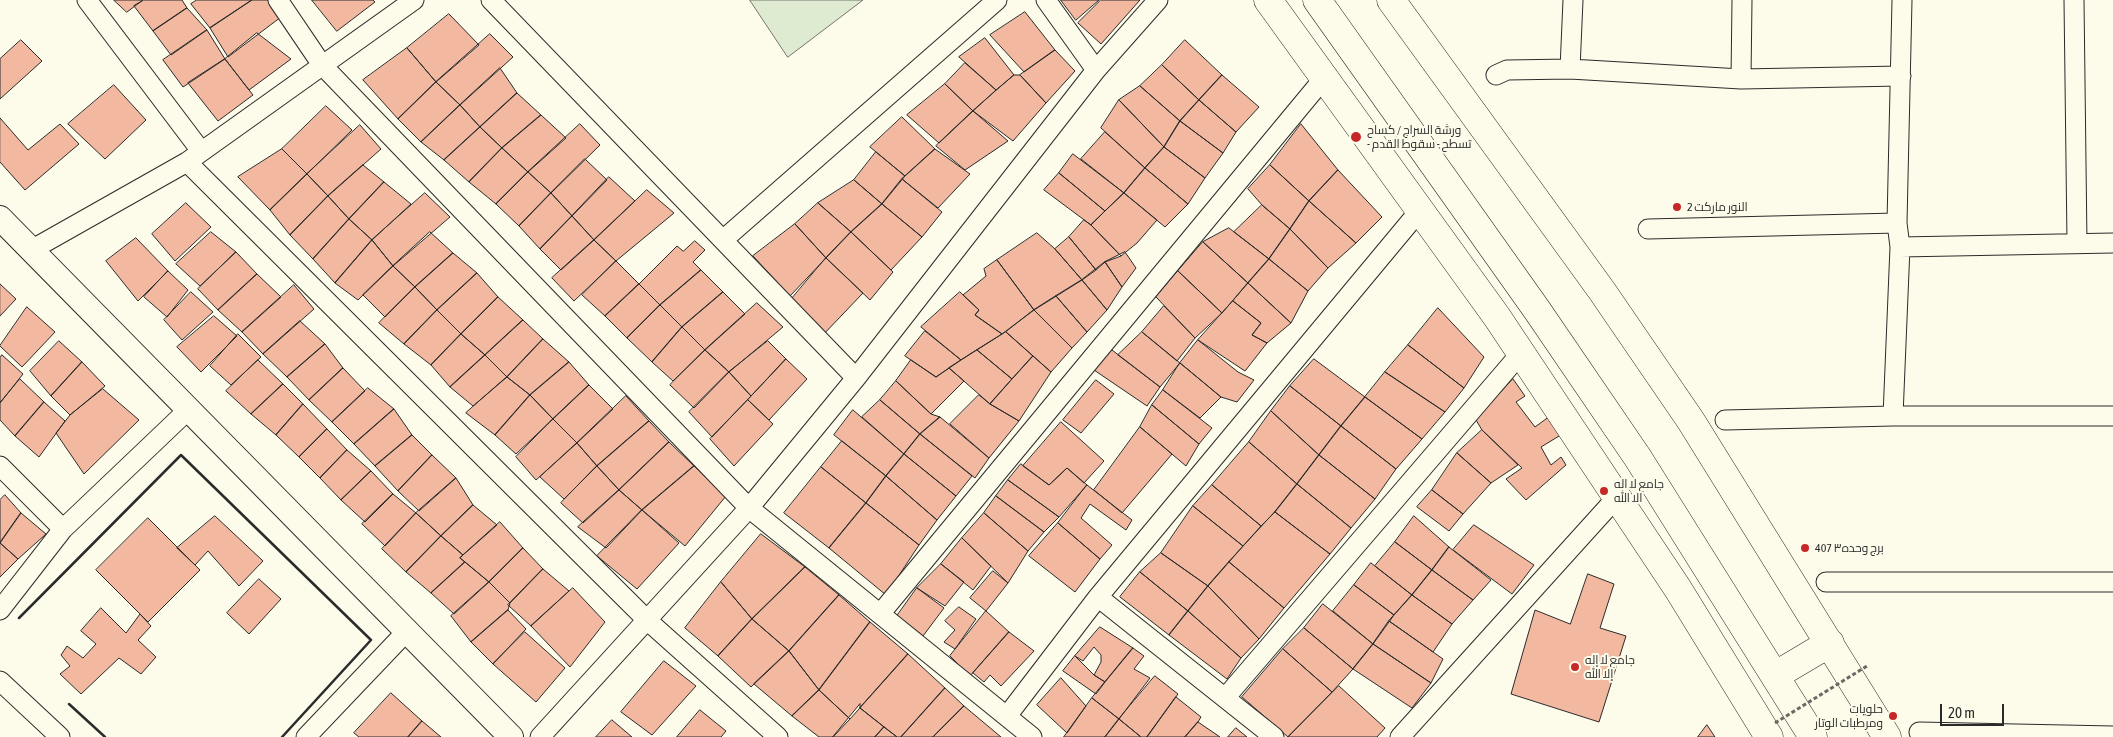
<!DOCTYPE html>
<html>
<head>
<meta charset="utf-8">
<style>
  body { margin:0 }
  #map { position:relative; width:2113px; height:737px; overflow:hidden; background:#fdfbea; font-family:"Asap Condensed",sans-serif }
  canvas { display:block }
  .scale { position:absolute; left:1940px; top:704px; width:64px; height:22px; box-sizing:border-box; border:2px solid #2b2b2b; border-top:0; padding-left:6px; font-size:15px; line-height:18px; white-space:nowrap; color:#2b2b2b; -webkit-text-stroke:4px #fdfbea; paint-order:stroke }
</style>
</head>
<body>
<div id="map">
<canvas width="2113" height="737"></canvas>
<div class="scale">20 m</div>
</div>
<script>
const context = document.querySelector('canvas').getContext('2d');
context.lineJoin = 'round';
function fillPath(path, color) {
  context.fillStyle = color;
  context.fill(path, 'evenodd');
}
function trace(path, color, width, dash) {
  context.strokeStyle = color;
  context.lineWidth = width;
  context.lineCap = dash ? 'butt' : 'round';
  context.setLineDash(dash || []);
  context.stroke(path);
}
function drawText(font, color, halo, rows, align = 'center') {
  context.font = font + ' "Asap Condensed",Cairo,sans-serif';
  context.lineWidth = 4;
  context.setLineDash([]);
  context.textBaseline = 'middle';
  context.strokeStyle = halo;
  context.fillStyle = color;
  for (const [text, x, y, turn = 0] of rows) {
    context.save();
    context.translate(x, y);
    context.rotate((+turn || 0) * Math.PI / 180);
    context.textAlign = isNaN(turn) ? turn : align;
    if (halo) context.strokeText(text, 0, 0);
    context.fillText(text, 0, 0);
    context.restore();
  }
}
const green = new Path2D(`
  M750 0H863L788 57Z`);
const building = new Path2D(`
  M114 0H143L127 12Z
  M144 0H182L187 8 153 31 134 6Z
  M197 0H252L210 28 191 4Z
  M252 0H270L281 17 228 57 210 28Z
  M312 0H373L375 2 337 31Z
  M1061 0H1099L1076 20Z
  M1101 0H1140L1101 44 1078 23Z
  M187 8 207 30 171 55 153 31Z
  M1025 12 1055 50 1024 72 990 35Z
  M449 14 479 45 436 82 407 48Z
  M207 30 225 59 183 87 163 60Z
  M257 33 291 59 249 90 225 59Z
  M490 34 513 57 460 105 436 82Z
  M985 38 1014 75 996 90 959 57Z
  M21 40 42 61 0 99V59Z
  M1185 40 1222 75 1199 100 1162 65Z
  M407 48 436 82 398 119 363 80Z
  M1055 50 1075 71 1046 103 1020 75Z
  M225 59 253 95 218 121 188 83Z
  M965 63 996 90 973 111 945 84Z
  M1162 65 1199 100 1180 121 1140 86Z
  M500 68 517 93 480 127 460 105Z
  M1014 75H1020L1046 103 1013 141 973 111Z
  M1222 75 1259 107 1236 132 1199 100Z
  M436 82 460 105 421 142 398 119Z
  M945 84 973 111 939 143 907 115Z
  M114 85 146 120 105 159 68 124Z
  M1140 86 1180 121 1164 147 1119 100Z
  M517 93 541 115 502 148 480 127Z
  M1119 100 1164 147 1145 168 1101 128Z
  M1199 100 1236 132 1223 153 1180 121Z
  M460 105 480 127 444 160 421 142Z
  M326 106 352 130 307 174 282 149Z
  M973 111 1008 141 965 170 936 146Z
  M541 115 566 138 528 172 502 148Z
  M902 117 935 149 905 176 870 147Z
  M0 118 28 150 60 124 79 144 25 190 0 162Z
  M1180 121 1223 153 1205 178 1164 147Z
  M580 124 600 145 551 193 528 172Z
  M1301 124 1338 170 1309 201 1270 165Z
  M360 125 381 149 328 196 307 174Z
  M480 127 502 148 469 182 444 160Z
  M1105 132 1145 168 1124 193 1081 159Z
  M1164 147 1205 178 1188 204 1145 168Z
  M502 148 528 172 496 204 469 182Z
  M282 149 307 174 270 210 238 177Z
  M935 149 970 174 938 208 902 179Z
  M876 152 905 176 882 204 854 180Z
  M1073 154 1124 193 1105 211 1059 173Z
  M585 159 607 180 572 216 551 193Z
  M363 165 384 182 349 219 328 196Z
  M1270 165 1309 201 1290 229 1262 205 1248 189Z
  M1145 168 1188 204 1165 227 1124 193Z
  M1338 170 1382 217 1356 243 1309 201Z
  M528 172 551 193 519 226 496 204Z
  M1059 173 1105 211 1091 225 1044 190Z
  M307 174 328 196 290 235 270 210Z
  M609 177 635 201 594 240 572 216Z
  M902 179 942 212 922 237 882 204Z
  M854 180 882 204 851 232 818 203Z
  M384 182 411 204 372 240 349 219Z
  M647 190 674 213 616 261 594 240Z
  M425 193 450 217 393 266 372 240Z
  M551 193 572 216 540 249 519 226Z
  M1124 193 1157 220 1137 243 1121 256 1091 225Z
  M328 196 349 219 313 259 290 235Z
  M1309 201 1356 243 1328 268 1290 229Z
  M186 203 211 227 175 261 152 234Z
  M818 203 851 232 826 258 795 224Z
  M882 204 922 237 891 270 851 232Z
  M1262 205 1290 229 1269 259 1234 232Z
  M572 216 594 240 561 270 540 249Z
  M349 219 372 240 335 283 313 259Z
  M1084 220 1091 225 1121 256 1105 262 1096 270 1069 237Z
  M795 224 826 258 790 296 753 256Z
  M1229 228 1269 259 1248 283 1203 242Z
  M1290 229 1328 268 1308 291 1269 259Z
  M211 232 236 252 200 286 176 264Z
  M430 232 453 253 415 287 393 266Z
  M851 232 893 272 870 300 826 258Z
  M1037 233 1055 249 1082 280 1034 310 997 260Z
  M1069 237 1096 270 1082 280 1055 249Z
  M136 238 168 271 138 301 106 261Z
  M372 240 393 266 358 300 335 283Z
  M594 240 616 261 574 301 552 278Z
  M695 241 705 250 693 262 701 270 660 305 639 284 677 246 683 251Z
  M1203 242 1248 283 1222 313 1178 271Z
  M236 252 257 274 218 310 198 289Z
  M1125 252 1136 268 1122 287 1105 262Z
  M453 253 477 273 437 310 415 287Z
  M826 258 863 293 821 337 789 302Z
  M1269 259 1308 291 1291 323 1248 283Z
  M997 260 1034 310 1002 334 975 315 979 310 963 295 986 276 984 269Z
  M616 261 639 284 605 316 582 295Z
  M1105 262 1122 287 1107 310 1082 280Z
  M393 266 415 287 385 317 363 295Z
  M701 270 723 292 682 327 660 305Z
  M168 271 188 290 167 317 144 297Z
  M1178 271 1222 313 1195 338 1156 297Z
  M477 273 498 297 461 334 437 310Z
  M257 274 281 297 242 332 218 310Z
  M1082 280 1107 310 1087 332 1056 296Z
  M1248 283 1291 323 1267 343 1252 335 1261 323 1233 301Z
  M0 284 16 299 0 316Z
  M639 284 660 305 627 338 605 316Z
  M294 285 314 309 263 354 242 332Z
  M415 287 437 310 404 344 379 323Z
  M191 292 213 312 182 340 164 320Z
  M723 292 745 314 705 350 682 327Z
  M960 292 979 310 975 315 1002 334 961 360 921 327Z
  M1056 296 1087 332 1072 348 1034 310Z
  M498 297 523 320 485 355 461 334Z
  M1233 301 1261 323 1252 335 1267 343 1245 371 1198 340Z
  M757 303 783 327 729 372 705 350Z
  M660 305 682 327 652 362 627 338Z
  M1164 306 1195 338 1177 361 1142 332Z
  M27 307 55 332 22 367 0 346Z
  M1438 308 1484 357 1464 388 1408 345Z
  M437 310 461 334 431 365 404 344Z
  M1034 310 1072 348 1051 372 1006 332Z
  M214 316 237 336 201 372 177 347Z
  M523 320 543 339 507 377 485 355Z
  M300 321 325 344 287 377 263 354Z
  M682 327 705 350 673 381 652 362Z
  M925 331 961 360 936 377 905 356Z
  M1006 332 1033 356 1012 379 977 350Z
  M1142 332 1180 363 1160 387 1118 355Z
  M238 334 261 357 231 385 210 366Z
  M461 334 485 355 450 387 431 365Z
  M543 339 569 362 530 395 507 377Z
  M1198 340 1238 372 1254 380 1237 402 1221 397 1180 363Z
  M59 341 82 362 51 396 30 371Z
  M768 341 786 359 751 396 729 372Z
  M325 344 343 368 309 400 287 377Z
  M1408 345 1464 388 1445 412 1385 372Z
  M705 350 729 372 694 408 670 385Z
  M977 350 1012 379 990 404 949 368Z
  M1112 350 1160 387 1147 406 1094 370Z
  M2 355 23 374 0 403V358Z
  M485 355 507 377 473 406 450 387Z
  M1033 356 1051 372 1019 421 990 404Z
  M786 359 807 379 769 420 748 400Z
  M1314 359 1365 397 1341 426 1290 386Z
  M258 360 283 384 251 414 226 391Z
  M911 360 936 377 949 368 964 381 931 414 896 381Z
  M82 362 105 386 70 415 51 396Z
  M569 362 589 385 553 419 530 395Z
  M1180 363 1221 397 1200 418 1163 390Z
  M343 368 365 391 332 422 309 400Z
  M729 372 751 396 712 437 689 412Z
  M1385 372 1445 412 1422 439 1365 397Z
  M507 377 530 395 495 435 466 413Z
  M20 379 44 402 15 436 0 420V403Z
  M1513 379 1525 396 1516 402 1535 427 1550 416 1564 433 1541 447 1551 465 1561 457 1566 465 1526 500 1506 479 1522 468 1482 430 1476 420Z
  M1096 380 1114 394 1081 433 1063 420Z
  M896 381 931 414 940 417 920 434 880 400Z
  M283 384 303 404 276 435 251 414Z
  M589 385 613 409 577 443 553 419Z
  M1290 386 1341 426 1319 455 1271 411Z
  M368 388 394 409 354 444 332 422Z
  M103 389 139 420 84 474 56 433 70 415Z
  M1163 390 1212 428 1199 444 1152 405Z
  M530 395 553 419 516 454 495 435Z
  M979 395 990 404 1019 421 989 458 950 424Z
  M626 396 649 421 597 466 577 443Z
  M1365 397 1422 439 1396 469 1341 426Z
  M748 400 773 424 734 466 710 439Z
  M880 400 920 434 904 454 862 417Z
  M44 402 65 421 39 457 15 436Z
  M303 404 327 429 299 457 276 435Z
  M1152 405 1199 444 1186 466 1140 427Z
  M394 409 412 435 375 466 354 444Z
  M853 410 904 454 886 476 834 435Z
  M1271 411 1319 455 1297 484 1249 442Z
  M940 417 989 458 975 478 920 434Z
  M553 419 577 443 536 480 516 457Z
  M649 421 669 442 619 490 597 466Z
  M1061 422 1104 461 1084 483 1067 468 1049 485 1023 466Z
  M1341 426 1396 469 1375 499 1319 455Z
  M1140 427 1172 454 1122 513 1094 490Z
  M327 429 347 450 320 478 299 457Z
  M1482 430 1518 465 1491 483 1457 453Z
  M920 434 972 476 956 496 904 454Z
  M412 435 432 455 398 491 375 466Z
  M842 441 886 476 866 503 821 467Z
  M669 442 694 466 642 510 619 490Z
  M1249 442 1297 484 1275 512 1261 526 1212 485Z
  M577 443 597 466 564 499 540 477Z
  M347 450 371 471 341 500 320 478Z
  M1457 453 1491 483 1463 514 1432 490Z
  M904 454 956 496 937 520 886 476Z
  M432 455 456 478 419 511 398 491Z
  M1319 455 1375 499 1351 528 1297 484Z
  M1021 464 1049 485 1067 468 1087 485 1059 517 1008 480Z
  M597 466 619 490 583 523 561 503Z
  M694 466 726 496 685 546 642 510Z
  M821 467 866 503 829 548 784 513Z
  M371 471 393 494 365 522 341 500Z
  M886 476 937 520 919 545 866 503Z
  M456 478 473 505 441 536 416 513Z
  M1008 480 1059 517 1044 532 996 496Z
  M1297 484 1351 528 1330 554 1275 512Z
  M1087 485 1132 520 1126 530 1090 504 1081 518 1112 545 1100 559 1058 523Z
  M1212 485 1261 526 1243 546 1193 506Z
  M619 490 642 510 606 548 578 527Z
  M1432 490 1463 514 1449 531 1417 507Z
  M393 494 416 513 385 546 362 524Z
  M5 495 21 513 0 543V500Z
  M996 496 1044 532 1028 551 984 513Z
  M866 503 919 545 886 595 829 548Z
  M473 505 497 525 463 555 441 536Z
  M1193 506 1243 546 1208 586 1161 553Z
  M642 510 679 543 637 589 597 556Z
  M1275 512 1330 554 1284 608 1229 562Z
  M21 513 46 534 18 559 0 543Z
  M416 513 441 536 406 572 382 549Z
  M984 513 1028 551 1008 583 962 538Z
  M215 516 263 561 239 586 208 551 195 565 177 548Z
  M1414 516 1449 547 1432 570 1395 542Z
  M148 518 200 570 148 622 96 570Z
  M500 522 523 548 489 582 460 558Z
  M1058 523 1100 559 1075 592 1029 556Z
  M1474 525 1534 565 1512 594 1453 550Z
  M761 534 805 567 752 619 721 582Z
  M441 536 463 555 460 558 465 562 431 593 406 572Z
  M962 538 991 566 973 590 941 564Z
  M1395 542 1432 570 1412 595 1375 566Z
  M0 543 18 559 0 577Z
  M1449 547 1491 580 1473 600 1432 570Z
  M523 548 543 569 510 603 489 582Z
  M1161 553 1208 586 1188 611 1140 572Z
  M465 562 489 582 454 614 431 593Z
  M1229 562 1284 608 1259 639 1208 586Z
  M1371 563 1412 595 1394 615 1354 585Z
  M941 564 964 582 945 606 917 588Z
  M805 567 839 595 789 651 752 619Z
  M543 569 569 591 531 626 508 605Z
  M1432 570 1473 600 1452 624 1412 595Z
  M993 571 1008 583 986 611 970 598Z
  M1140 572 1188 611 1169 635 1120 597Z
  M1588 574 1614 584 1600 628 1626 636 1599 722 1511 694 1535 610 1570 624Z
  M259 579 281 599 249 634 227 613Z
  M489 582 510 603 508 610 471 642 451 616Z
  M721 582 752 619 718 656 685 628Z
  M1354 585 1394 615 1373 644 1333 611Z
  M1208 586 1259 639 1241 658 1188 611Z
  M573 588 605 622 570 667 531 626Z
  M917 588 944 608 923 636 897 616Z
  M839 595 870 622 819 690 789 651Z
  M1412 595 1452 624 1433 652 1389 621Z
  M1323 604 1373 644 1353 669 1304 628Z
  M959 607 976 619 955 649 944 642 955 630 945 621Z
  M101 608 126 633 140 614 151 626 138 640 156 657 141 674 119 658 81 694 60 674 70 666 61 655 67 646 83 658 96 644 81 631Z
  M508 610 526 629 493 664 471 642Z
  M986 611 1009 632 970 676 950 656Z
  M1188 611 1241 658 1227 679 1169 635Z
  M752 619 789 651 751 687 718 656Z
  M1389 621 1443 659 1431 683 1373 644Z
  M870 622 908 654 850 719 819 690Z
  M1100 627 1133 648 1105 682 1094 675 1101 662V655L1094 647 1083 661 1075 656Z
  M1304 628 1353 669 1332 692 1283 649Z
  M525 632 565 668 536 702 493 664Z
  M1009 632 1034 651 1001 686 990 675 984 682 973 673Z
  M1373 644 1431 683 1412 708 1353 669Z
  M1133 648 1144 656 1134 669 1150 678 1119 719 1092 698Z
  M1283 649 1332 692 1288 737 1242 697Z
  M789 651 819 690 792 716 754 684Z
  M908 654 945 688 901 737H897L860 708Z
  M1075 656 1094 675 1105 682 1096 694 1063 671Z
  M664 661 696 686 652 735 621 712Z
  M1155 676 1178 694 1147 737H1141L1119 719Z
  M1061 678 1086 706 1067 733 1037 705Z
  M1339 686 1385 728 1377 737H1288Z
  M945 688 964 706 933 737H901Z
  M819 690 850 719 833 737H819L792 716Z
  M391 693 422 721 408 737H359L354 733Z
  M1176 697 1201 717 1198 722 1185 737H1147Z
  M1092 698 1119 719 1105 737H1064Z
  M860 704V708L884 727 875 737H833Z
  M964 706 1001 737H933Z
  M700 710 726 731 721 737H677Z
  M1119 719 1141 737H1105Z
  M612 720 632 737H596Z
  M422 721 441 737H408Z
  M1198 722 1220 737H1185Z
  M1707 725 1715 737H1698Z
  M884 727 897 737H875Z
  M1236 728 1247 737H1228Z`);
const minor = new Path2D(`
  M87 0 201 151
  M278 0 322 65 749 508 1032 737
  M491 0 856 378
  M1046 0 1096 70
  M2074 0 2077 243
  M1570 69 1573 0
  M1496 75 1507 70 1570 69 1741 79 1901 76
  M1741 79 1742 0
  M187 162 648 621 778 737
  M1648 229 1897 223
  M723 240 997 0
  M1900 247 2113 243
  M33 249 187 162 414 0
  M1893 416 1900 247 1897 223 1902 0
  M1725 420 1893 416H2113
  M0 466 63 529
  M1826 582H2113
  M1098 597 1274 737
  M0 610 63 529 188 410
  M880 614 1324 78
  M0 681 60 737
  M1225 698 1521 353
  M1007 716 1098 597 1420 210
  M1919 732 2113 736
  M306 737 406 632
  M540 737 749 508 856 378 1096 70 1158 0
  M1400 737 1617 497`);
const tertiary = new Path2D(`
  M0 218 511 737`);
const secondary = new Path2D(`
  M1268 0 1497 317 1678 589 1769 737`);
const trunk = new Path2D(`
  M1317 0 1537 310 1638 458 1813 737
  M1391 0 1602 291 1691 421 1887 737
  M1776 675 1830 643`);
const pathBridge = new Path2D(`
  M1775 723 1867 666`);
const wall = new Path2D(`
  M19 618 181 455 371 640 282 737
  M69 704 105 737`);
const markers = [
  [1356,137,6,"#c62828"],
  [1677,207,5,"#c62828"],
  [1604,491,5,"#c62828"],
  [1805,548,5,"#c62828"],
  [1575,667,5,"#c62828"],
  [1893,716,5,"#c62828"]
];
const poiNames = [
  ["ورشة السراج / كساح",1367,130],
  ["- تسطح - سقوط القدم",1367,144],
  ["النور ماركت 2",1687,207],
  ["جامع لا اله",1614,484],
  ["الا الله",1614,498],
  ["برج وحده٣ 407",1815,548],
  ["جامع لا إله",1585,660],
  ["إلا الله",1585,674],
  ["حلويات",1883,709,"right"],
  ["ومرطبات الوتار",1883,723,"right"]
];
fillPath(green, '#deebd1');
trace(green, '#74746e', 1);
fillPath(building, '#f2b8a0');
trace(building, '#2b2b2b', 1);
trace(minor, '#2b2b2b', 21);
trace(tertiary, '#2b2b2b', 26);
trace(secondary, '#2b2b2b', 29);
trace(trunk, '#2b2b2b', 29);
trace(minor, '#fdfbea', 19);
trace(tertiary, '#fdfbea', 24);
trace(secondary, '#fdfbea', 28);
trace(trunk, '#fdfbea', 28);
trace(pathBridge, '#6a6964', 3, [4, 2.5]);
trace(wall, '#2b2b2b', 2.5);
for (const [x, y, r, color] of markers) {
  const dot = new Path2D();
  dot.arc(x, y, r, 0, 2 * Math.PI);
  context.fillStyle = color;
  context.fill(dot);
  trace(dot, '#fdfbea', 2);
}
drawText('12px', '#2b2b2b', '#fdfbea', poiNames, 'left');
</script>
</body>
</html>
